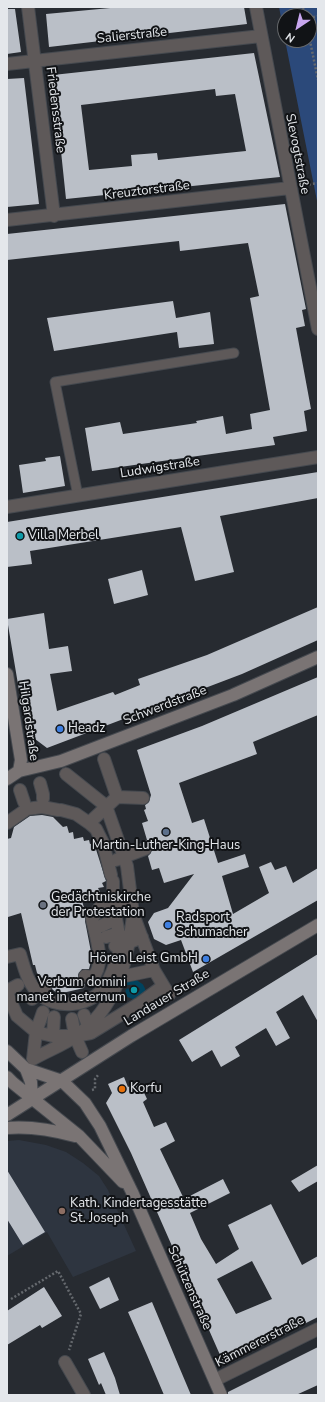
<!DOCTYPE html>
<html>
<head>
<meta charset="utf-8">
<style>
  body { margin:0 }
  #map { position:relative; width:325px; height:1402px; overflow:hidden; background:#272b31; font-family:"Nunito Sans",sans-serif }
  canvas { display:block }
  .frame { position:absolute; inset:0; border:8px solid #e4e7eb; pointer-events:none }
  .north { position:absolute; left:277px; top:8px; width:40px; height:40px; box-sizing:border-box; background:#111316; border:1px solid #65686b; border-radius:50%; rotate:215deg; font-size:11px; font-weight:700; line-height:16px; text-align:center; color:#e4e7eb }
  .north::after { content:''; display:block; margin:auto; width:14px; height:18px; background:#c8a6ef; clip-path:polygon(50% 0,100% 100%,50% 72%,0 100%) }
</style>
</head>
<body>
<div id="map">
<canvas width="325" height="1402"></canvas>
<div class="frame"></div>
<div class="north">N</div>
</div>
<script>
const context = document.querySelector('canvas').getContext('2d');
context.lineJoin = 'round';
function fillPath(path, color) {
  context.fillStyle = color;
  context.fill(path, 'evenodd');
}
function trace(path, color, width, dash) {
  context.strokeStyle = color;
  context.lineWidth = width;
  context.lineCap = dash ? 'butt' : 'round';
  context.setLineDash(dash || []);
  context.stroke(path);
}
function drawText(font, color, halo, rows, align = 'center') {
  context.font = font + ' "Nunito Sans",sans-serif';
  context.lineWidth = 4;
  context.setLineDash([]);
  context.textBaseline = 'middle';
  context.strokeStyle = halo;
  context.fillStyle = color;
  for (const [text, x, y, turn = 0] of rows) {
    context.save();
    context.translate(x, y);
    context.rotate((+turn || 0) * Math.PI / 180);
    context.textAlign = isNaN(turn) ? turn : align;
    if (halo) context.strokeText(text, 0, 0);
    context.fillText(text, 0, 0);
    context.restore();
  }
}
const built = new Path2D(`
  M19 1140 46 1145 66 1152 83 1163 99 1176 108 1190 136 1251 73 1277 47 1232 7 1256V1141Z`);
const green = new Path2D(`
  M279 7H318V206L285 40H309V16H285V38Z`);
const stream = new Path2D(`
  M123 983 135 982 141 986 143 990 137 998 129 995 128 991`);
const building = new Path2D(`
  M121 7H244L247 24 49 47 46 14Z
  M7 9H15L21 52 7 54Z
  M254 53 280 177 66 199 53 75ZM215 89 216 96 235 94 246 151 158 160 157 153 131 155 132 166 89 170 81 105Z
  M24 78 39 204 7 207V79Z
  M285 204 306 309 302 310 305 326 296 328 311 409 304 411 307 431 273 437 275 445 92 471 85 428 120 422 123 434 197 423 196 421 223 416 226 434 252 429 250 414 270 410 250 298 259 296 248 243 180 251 179 241 7 260V234Z
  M173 301 176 318 210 312 214 344 179 348 177 332 54 351 47 318Z
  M60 456 65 486 23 493 19 465 46 461 45 458Z
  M318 472V498L220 516 234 572 195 581 181 527 30 551 32 564 7 567V522Z
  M142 570 148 595 114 604 108 579Z
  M318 607V640L242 674 47 748 31 736 26 707 22 708 7 619 44 613 49 649 68 646 72 671 50 674 57 711 113 692 115 695 140 685 138 679 207 655Z
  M318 677V715L253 742 257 754 179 783 192 823 204 819 218 863 245 854 249 867 222 876 233 914 269 893 259 867 271 862 275 870 286 866 293 883 318 868V900L193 972 181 940 166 945 154 939 148 922 154 913 168 908 194 874 164 883 159 868 152 870 148 856 151 853 152 847 149 843 143 842 147 840 142 823 148 821 144 810 146 809 145 805 149 802 151 795 137 750 202 726Z
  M42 815 53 817 63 827 67 826 69 833 73 832 74 839 83 837 84 841 89 840 90 844 94 843 106 881 102 883 104 887 98 888 100 892 95 893 96 898 82 901 86 914 85 921 92 957 89 969H82L78 975 80 982 85 984 84 988 58 994 52 989 53 983 52 980 48 978 43 979 37 973 35 965H33L21 913 8 917 7 909V839L11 838 14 827 30 816Z
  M318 954V1022L303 995 276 1012 290 1038 276 1046 266 1028 235 1047 240 1056 221 1067 212 1050 192 1062 179 1040Z
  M124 1077 128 1087 139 1082 147 1099 143 1102 154 1127 166 1122 175 1141 160 1149 184 1199 223 1179 230 1193 190 1213 201 1239 216 1264 239 1249 228 1225 271 1204 302 1265 318 1256V1317L224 1364 131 1153 106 1103 112 1093 108 1084ZM252 1261 272 1299 236 1314 217 1279Z
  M318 1165V1181L299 1192 291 1181Z
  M7 1170 45 1232 23 1245 7 1219Z
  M109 1277 119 1300 100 1309 89 1287Z
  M44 1287 62 1316 42 1328 40 1325 7 1345V1311Z
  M152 1302 180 1369 191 1395H164L147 1355 128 1312Z
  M318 1347V1385L296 1395H228V1392Z
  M104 1352 115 1378 120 1395H106L101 1383 99 1385 88 1359Z`);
const path = new Path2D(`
  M303 7 305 16
  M309 18 318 16
  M309 30 318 29
  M309 36 318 80
  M305 185 318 183
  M92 1090 95 1089V1079L98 1075
  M11 1299 58 1271 81 1314 69 1350`);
const lane = new Path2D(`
  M78 496 55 382 234 353`);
const street = new Path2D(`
  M28 7 54 216
  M256 7 318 329
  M7 64 261 36
  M7 220 290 188
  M7 507 318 457
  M66 774 106 806 127 866 133 914 154 970 169 995
  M40 783 43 794V799
  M20 790 24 802
  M117 797 143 798
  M61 810 76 814 89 823 117 797 104 759
  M7 823 27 809 42 807 58 810
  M89 823 96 829 103 843
  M104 847 111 875
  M116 860 145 849
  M113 881V902L121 946H115
  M101 926 116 919
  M106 937 119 933
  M7 957 20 954C24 967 27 981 37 992 55 1011 91 1007 105 986 113 974 117 959 121 946L142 937
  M85 976 93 977C106 964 95 934 92 919L100 907 131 898
  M116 976 120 977 154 970
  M7 991 18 985
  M7 993 17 1016 36 1032 53 1036H75L91 1033 140 1003 163 986
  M32 999 46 985
  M84 1015 91 1033
  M72 1019 75 1036 82 1052
  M53 1036 54 1017
  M33 1059C47 1051 63 1045 76 1036 117 1008 127 962 133 916
  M33 1059 36 1032 43 1012
  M65 1362 84 1395
  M215 1380 318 1329`);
const secondary = new Path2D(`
  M7 674 21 760 19 771
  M7 779 19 771 61 761 233 695 318 657
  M7 1051 26 1069 62 1081 85 1103 100 1126 132 1192 221 1395
  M26 1069 31 1082 32 1099
  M7 1077 13 1083 79 1136 123 1182
  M7 1115 131 1036 318 925
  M7 1128C30 1126 53 1130 75 1136`);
const markers = [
  [20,536,4,"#0f9aa8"],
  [60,729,4,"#3f7fe0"],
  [166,832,4,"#5c6f8a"],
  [43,905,4,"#6b7280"],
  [168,925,4,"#3f7fe0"],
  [206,959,4,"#3f7fe0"],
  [134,990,4,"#0f9aa8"],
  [122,1089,4,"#e8710a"],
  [62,1211,4,"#8d6e63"]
];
const streetNames = [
  ["Salierstraße",132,36,-6],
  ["Friedensstraße",55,110,83],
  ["Slevogtstraße",297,154,79],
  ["Kreuztorstraße",147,191,-7],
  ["Ludwigstraße",160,468,-9],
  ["Schwerdstraße",165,706,-21],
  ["Hilgardstraße",28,721,82],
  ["Landauer Straße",167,998,-31],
  ["Schützenstraße",189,1288,66],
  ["Kämmererstraße",260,1342,-27]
];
const poiNames = [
  ["Villa Merbel",28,536],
  ["Headz",68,729],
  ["Martin-Luther-King-Haus",166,846,"center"],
  ["Gedächtniskirche",51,898],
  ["der Protestation",51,913],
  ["Radsport",176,918],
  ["Schumacher",176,933],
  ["Hören Leist GmbH",198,959,"right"],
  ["Verbum domini",126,983,"right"],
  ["manet in aeternum",126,998,"right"],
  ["Korfu",130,1089],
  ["Kath. Kindertagesstätte",70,1204],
  ["St. Joseph",70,1219]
];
fillPath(built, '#2e3540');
fillPath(green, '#2b497a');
trace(stream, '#00435e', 5);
fillPath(building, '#babfc7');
trace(lane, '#45494f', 11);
trace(street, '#45494f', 14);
trace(secondary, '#45494f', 14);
trace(path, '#65696e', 2.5, [2, 2]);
trace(lane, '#5e5959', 9);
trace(street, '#5e5959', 12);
trace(secondary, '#7a7474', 12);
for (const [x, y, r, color] of markers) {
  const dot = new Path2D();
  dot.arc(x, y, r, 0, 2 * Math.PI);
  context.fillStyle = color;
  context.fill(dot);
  trace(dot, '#111316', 1.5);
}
drawText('13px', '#e4e7eb', '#111316', streetNames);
drawText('13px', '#e4e7eb', '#111316', poiNames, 'left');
</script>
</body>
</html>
